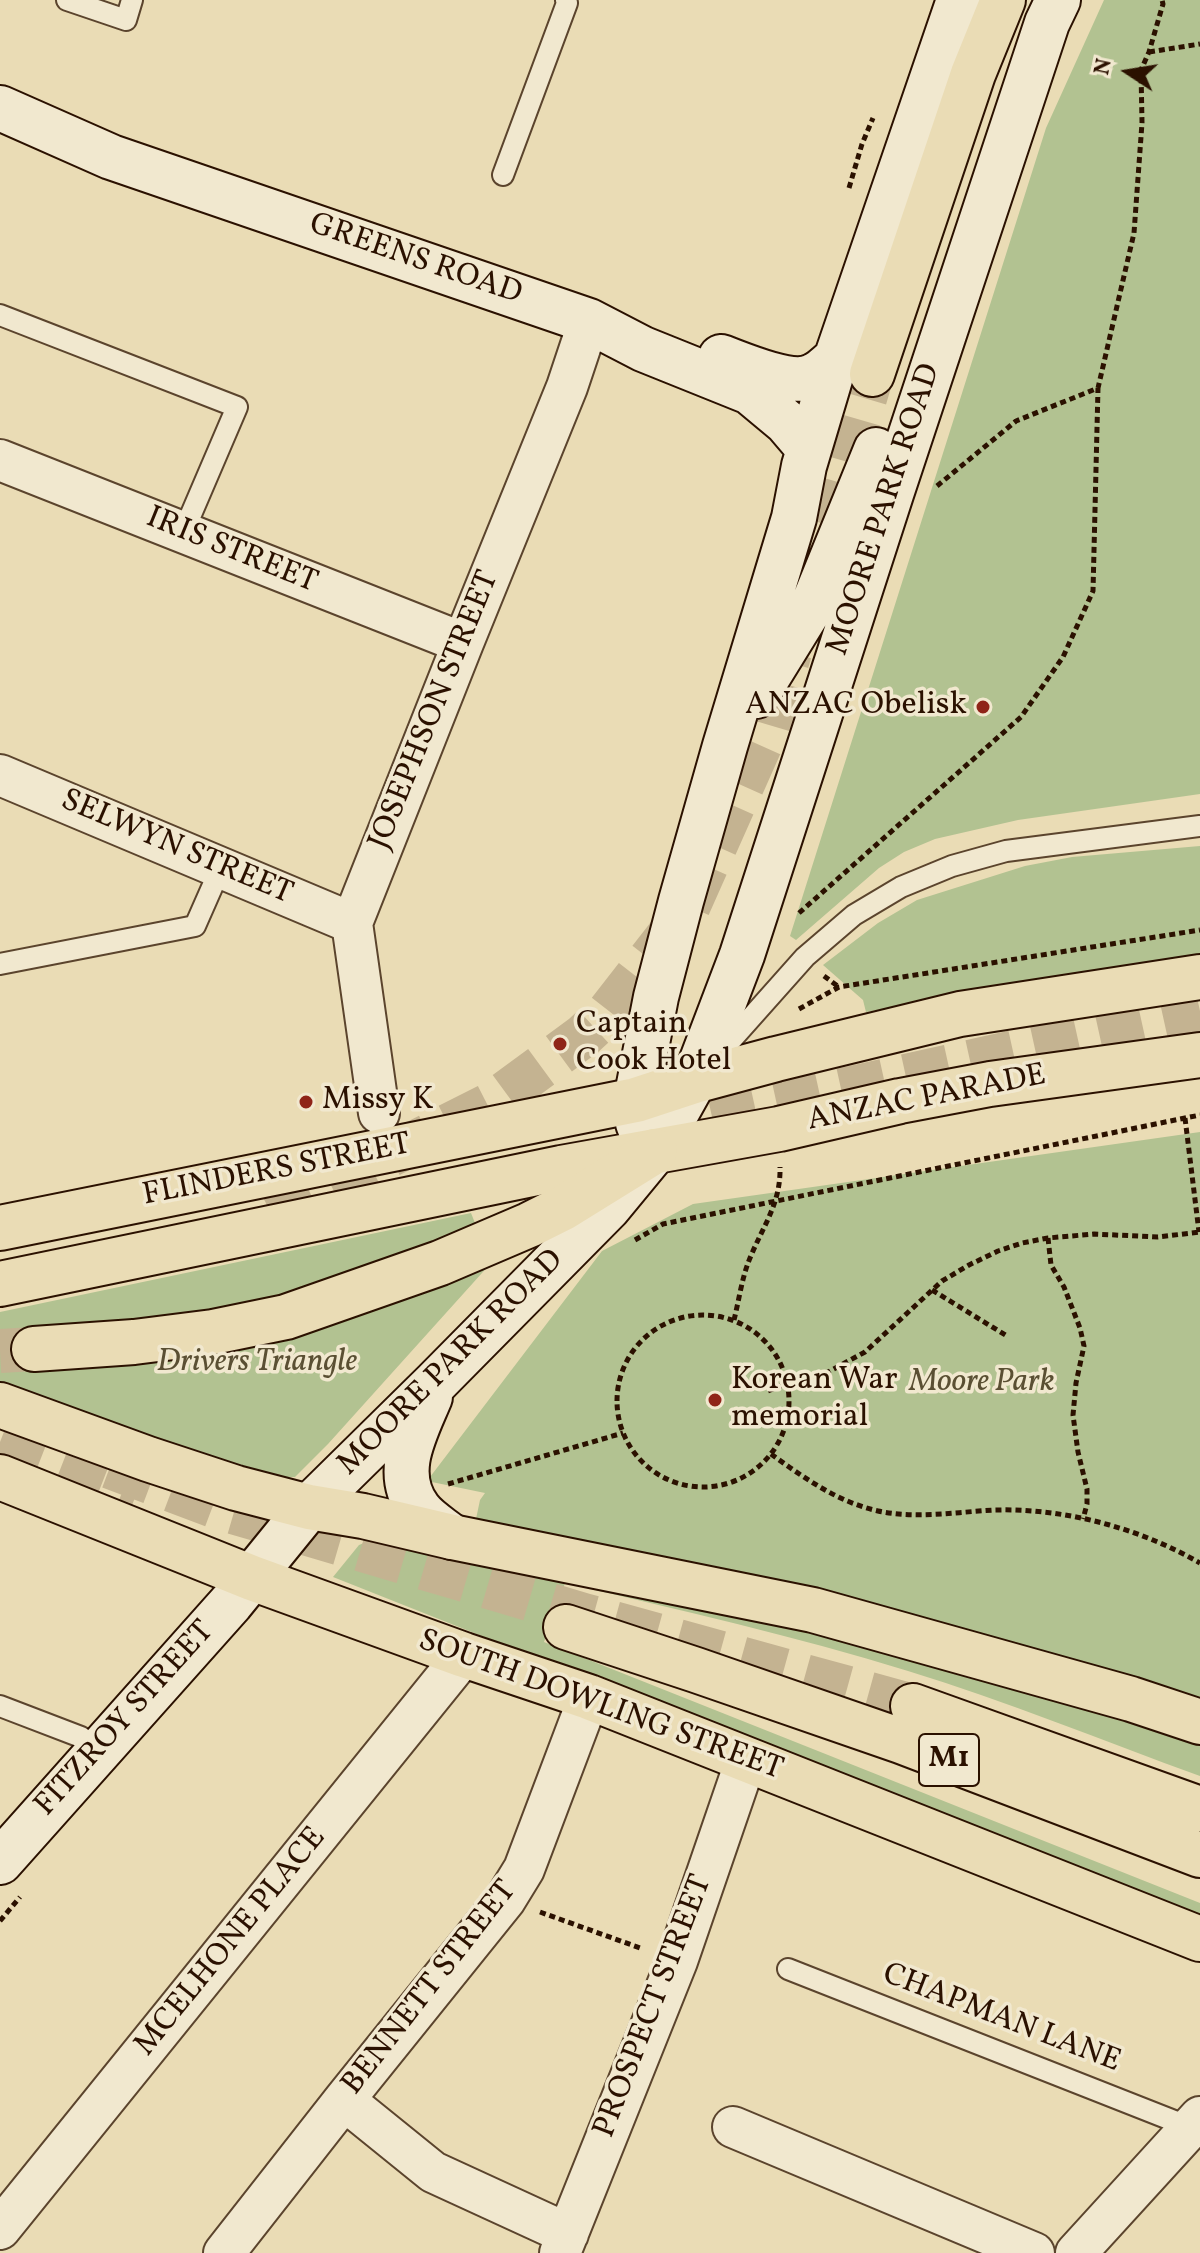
<!DOCTYPE html>
<html>
<head>
<meta charset="utf-8">
<style>
  body { margin:0 }
  #map { position:relative; width:1200px; height:2253px; overflow:hidden; background:#eadcb5; font-family:Vollkorn,serif }
  canvas { display:block }
  .north { position:absolute; left:1088px; top:32px; width:80px; height:80px; -webkit-text-stroke:6px #f1e8cf; paint-order:stroke; rotate:282deg; font-size:22px; font-weight:700; line-height:32px; text-align:center; color:#2b1100 }
  .north::after { content:''; display:block; margin:auto; width:28px; height:36px; background:#2b1100; clip-path:polygon(50% 0,100% 100%,50% 72%,0 100%) }
</style>
</head>
<body>
<div id="map">
<canvas width="1200" height="2253"></canvas>
<div class="north">N</div>
</div>
<script>
const context = document.querySelector('canvas').getContext('2d');
context.lineJoin = 'round';
function fillPath(path, color) {
  context.fillStyle = color;
  context.fill(path, 'evenodd');
}
function trace(path, color, width, dash) {
  context.strokeStyle = color;
  context.lineWidth = width;
  context.lineCap = dash ? 'butt' : 'round';
  context.setLineDash(dash || []);
  context.stroke(path);
}
function drawText(font, color, halo, rows, align = 'center') {
  context.font = font + ' Vollkorn,serif';
  context.lineWidth = 7;
  context.setLineDash([]);
  context.textBaseline = 'middle';
  context.strokeStyle = halo;
  context.fillStyle = color;
  for (const [text, x, y, turn = 0] of rows) {
    context.save();
    context.translate(x, y);
    context.rotate((+turn || 0) * Math.PI / 180);
    context.textAlign = isNaN(turn) ? turn : align;
    if (halo) context.strokeText(text, 0, 0);
    context.fillText(text, 0, 0);
    context.restore();
  }
}
const green = new Path2D(`
  M1104 0H1200V794L1018 820 935 839 904 852 879 868 796 940 790 936 1046 128Z
  M1200 846V954L866 1012 863 1000 823 965 878 923 917 900 1025 866 1072 857Z
  M1200 1132V1701L953 1627 728 1569 476 1519 480 1500 485 1493 427 1481 602 1251 693 1204Z
  M471 1213 491 1263 328 1444 295 1477H267L113 1429 0 1383V1312Z
  M374 1539 766 1615 1200 1739V1776C1103 1741 1007 1701 908 1671 795 1636 680 1610 565 1583L544 1642 1200 1903V1921L333 1577 359 1545Z`);
const highwayTunnel = new Path2D(`
  M828 525 872 374
  M648 1133 1200 1011
  M272 1215 489 1105 583 1036 607 1014 685 914 766 732 790 652
  M0 1351 34 1349
  M0 1442 136 1495
  M110 1467 219 1508 584 1615 913 1706`);
const path = new Path2D(`
  M1149 52 1200 44
  M849 188 862 144 873 118
  M937 486 1016 421 1098 388 1134 233 1142 123 1141 70 1149 52 1163 4 1162 0
  M799 913 1021 717 1063 657 1093 591 1098 388
  M824 976 839 987
  M799 1009 839 987 1200 930
  M1185 1118 1199 1232
  M1048 1238 1051 1265 1064 1287 1080 1328 1084 1346 1076 1383 1073 1415 1078 1452 1087 1489V1504L1083 1519
  M635 1240 663 1224 1200 1115
  M932 1290 1007 1336
  M617 1401a86 86 0 1 1 172 0a86 86 0 1 1-172 0Z
  M734 1320C739 1300 742 1277 750 1258 763 1226 781 1203 780 1167
  M768 1391 788 1383 817 1378 865 1352 942 1281 969 1265 998 1251 1022 1243 1048 1238 1094 1234 1158 1237 1200 1232
  M771 1454C804 1478 838 1502 878 1511 916 1519 956 1512 995 1510 1065 1508 1139 1528 1200 1563
  M448 1484 623 1433
  M540 1912 643 1949
  M0 1921 20 1897`);
const lane = new Path2D(`
  M67 0 126 20 132 0
  M503 175 567 3 566 0
  M0 315 237 407 183 533
  M0 964 195 926 221 867
  M716 1057 805 957 854 915 901 887 952 866 1006 851 1200 826
  M0 1706 81 1737 99 1750
  M788 1969 1192 2128`);
const street = new Path2D(`
  M0 460 463 643
  M0 775 352 923
  M379 1113 352 923 463 643 567 387 589 321
  M344 2100 433 2172 568 2234
  M733 2127 1034 2253
  M0 2229 464 1655
  M224 2253 344 2100 505 1900 524 1869 589 1697
  M560 2253 677 1961 746 1760
  M1076 2253 1200 2117`);
const secondary = new Path2D(`
  M0 108 111 157 589 321 643 349 750 392 786 422 809 449
  M721 357C744 365 793 388 815 375 823 371 829 364 836 359
  M756 696 814 602 876 450
  M642 1133 638 1123 636 1100 656 997 681 901 725 746 794 518 804 466 836 359 959 0
  M430 1397C415 1433 392 1473 419 1509 427 1520 441 1528 452 1537
  M0 1862 231 1603 309 1507 435 1383 608 1208 655 1151 694 1081 742 955 891 494 1047 23 1058 0`);
const primary = new Path2D(`
  M0 1228 636 1100 694 1081 776 1059 960 1014 1200 977
  M0 1284 561 1168 779 1129 900 1101 990 1084 1200 1055
  M0 1405 148 1459 236 1488 309 1507 363 1516 452 1537 813 1610 1131 1699 1200 1722
  M0 1477 252 1578 464 1655 589 1697 1200 1939`);
const highway = new Path2D(`
  M872 374 973 74 1003 0
  M34 1349 134 1342 213 1332 286 1317 440 1263 529 1225 563 1208 655 1151
  M566 1627 696 1670 901 1741 1200 1855
  M913 1706 1200 1809`);
const markers = [
  [983,707,8,"#8f2418"],
  [560,1044,8,"#8f2418"],
  [306,1102,8,"#8f2418"],
  [715,1400,8,"#8f2418"]
];
const shields = [
  [949,1760,60]
];
const shieldNames = [
  ["M1",949,1760]
];
const streetNames = [
  ["GREENS ROAD",415,261,19],
  ["MOORE PARK ROAD",886,510,-72],
  ["IRIS STREET",231,552,22],
  ["JOSEPHSON STREET",436,711,-68],
  ["SELWYN STREET",176,849,23],
  ["ANZAC PARADE",927,1100,-11],
  ["FLINDERS STREET",277,1172,-11],
  ["MOORE PARK ROAD",452,1364,-45],
  ["SOUTH DOWLING STREET",600,1707,20],
  ["FITZROY STREET",126,1720,-48],
  ["MCELHONE PLACE",232,1943,-51],
  ["BENNETT STREET",431,1989,-52],
  ["PROSPECT STREET",655,2007,-69],
  ["CHAPMAN LANE",1001,2020,21]
];
const poiNames = [
  ["ANZAC Obelisk",967,707,"right"],
  ["Captain",576,1026],
  ["Cook Hotel",576,1063],
  ["Missy K",322,1102],
  ["Korean War",731,1382],
  ["memorial",731,1419]
];
const parkNames = [
  ["Drivers Triangle",257,1364],
  ["Moore Park",982,1384]
];
fillPath(green, '#b2c291');
trace(highwayTunnel, '#c4b391', 44, [44, 22]);
trace(lane, '#5b442d', 24);
trace(street, '#5b442d', 44);
trace(secondary, '#2b1100', 48);
trace(primary, '#2b1100', 48);
trace(highway, '#2b1100', 48);
trace(path, '#2b1100', 5, [6, 4]);
trace(lane, '#f1e8cf', 20);
trace(street, '#f1e8cf', 40);
trace(secondary, '#f1e8cf', 44);
trace(primary, '#eadcb5', 44);
trace(highway, '#eadcb5', 44);
for (const [x, y, r, color] of markers) {
  const dot = new Path2D();
  dot.arc(x, y, r, 0, 2 * Math.PI);
  context.fillStyle = color;
  context.fill(dot);
  trace(dot, '#f1e8cf', 3);
}
for (const [x, y, w] of shields) {
  const box = new Path2D();
  box.roundRect(x - w / 2, y - 26, w, 52, 6);
  context.fillStyle = '#f1e8cf';
  context.fill(box);
  trace(box, '#2b1100', 2);
}
drawText('bold 30px', '#2b1100', null, shieldNames);
drawText('32px', '#2b1100', '#f1e8cf', streetNames);
drawText('32px', '#2b1100', '#f1e8cf', poiNames, 'left');
drawText('italic 32px', '#5a4f33', '#f1e8cf', parkNames);
</script>
</body>
</html>
